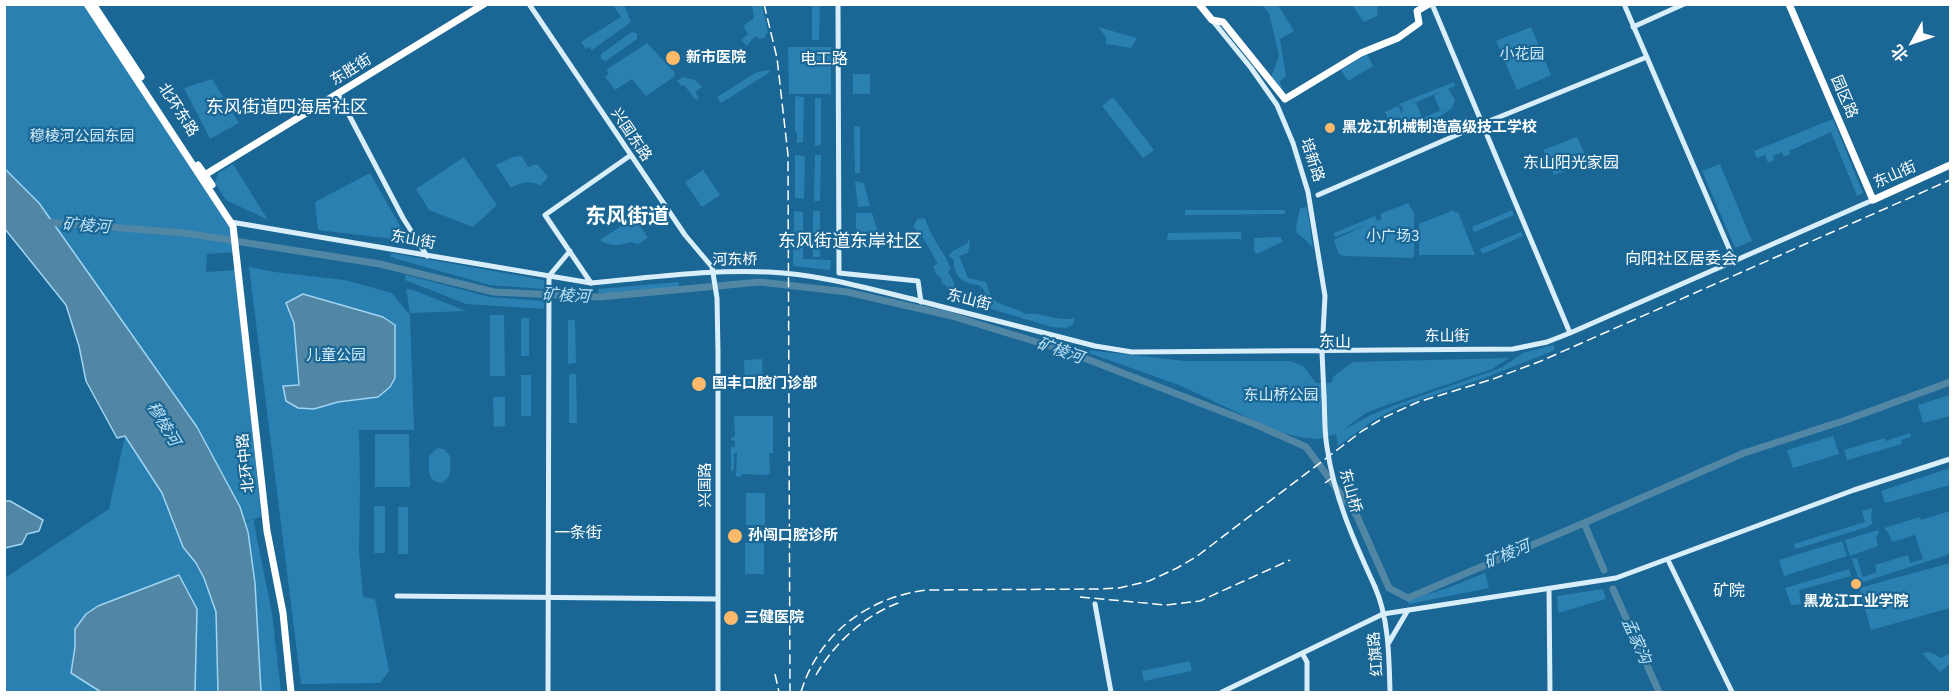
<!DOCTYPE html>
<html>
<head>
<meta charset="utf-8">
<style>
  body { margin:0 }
  #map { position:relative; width:1955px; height:697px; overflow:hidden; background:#1a6694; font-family:"IBM Plex Sans","Noto Sans SC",sans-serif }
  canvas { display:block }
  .frame { position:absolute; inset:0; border:6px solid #fff; pointer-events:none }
  .north { position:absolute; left:1883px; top:12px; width:60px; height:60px; -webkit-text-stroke:4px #1a6694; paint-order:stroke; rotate:230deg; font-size:16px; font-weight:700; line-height:24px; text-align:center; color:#fff }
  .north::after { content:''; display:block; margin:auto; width:21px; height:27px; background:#fff; clip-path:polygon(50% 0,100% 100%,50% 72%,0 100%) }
</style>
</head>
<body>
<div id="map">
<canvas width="1955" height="697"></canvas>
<div class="frame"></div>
<div class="north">北</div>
</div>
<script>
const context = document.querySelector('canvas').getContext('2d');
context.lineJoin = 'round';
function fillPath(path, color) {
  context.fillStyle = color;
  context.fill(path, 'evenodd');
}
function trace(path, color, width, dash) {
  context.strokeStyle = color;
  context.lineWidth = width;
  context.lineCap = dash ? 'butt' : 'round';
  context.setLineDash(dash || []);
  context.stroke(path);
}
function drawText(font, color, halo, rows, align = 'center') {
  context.font = font + ' "IBM Plex Sans","Noto Sans SC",sans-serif';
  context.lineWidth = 4.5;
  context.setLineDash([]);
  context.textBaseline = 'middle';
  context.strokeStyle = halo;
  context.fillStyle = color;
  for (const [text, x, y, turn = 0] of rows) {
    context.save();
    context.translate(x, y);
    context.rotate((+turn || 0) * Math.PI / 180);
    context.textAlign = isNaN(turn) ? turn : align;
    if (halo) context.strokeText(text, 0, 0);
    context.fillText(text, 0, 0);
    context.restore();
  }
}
const green = new Path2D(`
  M4 5H85L230 224 234 252 207 254 206 272 235 270 237 272 261 517 254 519 255 529 272 613 281 692H5V578L109 509 125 436 162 493 183 546 254 519 245 521 240 507 197 427 39 203 5 169Z
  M613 5H624L631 22 592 50 589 47 586 49 581 42 621 17Z
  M752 5H762L768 33 765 34 766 37 759 39 755 36 747 46 741 40 748 34 743 26 754 18Z
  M812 5H820L819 40H812Z
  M1262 5H1278L1294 31 1280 39 1286 76 1280 81 1283 91 1271 77 1279 56 1269 13Z
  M1352 5H1378L1377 16 1364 22Z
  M1098 27 1137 38 1131 48 1106 44V37Z
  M1531 27 1551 75 1517 90 1496 41Z
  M632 32 637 34V39L606 61 601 59V54Z
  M647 43 675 73 674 77 646 96 632 79 615 90 605 77 609 73 606 70Z
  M788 47H831V94H789Z
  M1367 54 1373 66 1348 81 1341 70Z
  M769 70 770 72 721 103 717 97 757 72Z
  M853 74H870V94H853Z
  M683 77 695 80 702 87 695 92 699 98 696 100 684 85 682 86 677 81Z
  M212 79 239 123 210 139 184 88Z
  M1454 82 1455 86 1448 89 1455 100 1452 108C1440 118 1417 129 1404 119L1408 129 1395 135 1385 112 1398 106 1402 114 1403 108 1399 104ZM1440 92 1434 96 1440 110 1447 108 1417 120 1422 117 1416 103 1410 105Z
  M795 96 804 97 803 142 797 143V134L795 131Z
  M1113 97 1154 150 1143 158 1102 106Z
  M815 98H821V145L815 146Z
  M1833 119 1863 193 1857 196 1831 132 1789 151 1790 154 1784 157 1782 152 1773 156 1774 160 1768 163 1765 155 1757 158 1754 151Z
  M854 126 860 127V173H855Z
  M1577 137 1588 162 1554 175 1543 150Z
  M795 155 805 156 804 199 795 198Z
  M815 155H821L820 201H814Z
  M522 156 528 167 537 164 548 177 540 186C531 179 519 183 511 188L496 165 513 157Z
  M464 157 497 205 473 227 429 210 416 189Z
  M233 164 268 220 226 200 215 183 218 173Z
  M1720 164 1752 241 1735 248 1702 171Z
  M703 170 720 195 702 207 685 182Z
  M370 173 400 226 410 241 318 230 315 202Z
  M855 181 864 183 870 206 858 207Z
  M1408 203 1414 213V256L1412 258 1344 256 1339 254 1334 240 1366 225 1335 237 1334 233 1375 216 1377 221 1382 219 1380 214Z
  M1307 207 1313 248C1295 226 1293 242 1300 208Z
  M1185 210H1285V214L1185 215Z
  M1454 210 1455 213 1458 212 1475 255H1419V224Z
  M1512 210 1514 215 1474 232 1472 227Z
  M794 211 803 212V259L831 260 830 270 793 266Z
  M813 211H820V257H813Z
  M856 213H872L878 232 859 234 856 230Z
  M635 217 648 238 638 244 630 242C620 246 611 246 601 241V239Z
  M925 218C930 237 944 251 951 269L948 272 953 280 958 302C949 297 952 289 942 283L941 277 937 275 933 266 938 264 921 234 913 227 917 219Z
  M1241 232V239L1167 240 1168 233Z
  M1521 232 1523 236 1485 253H1482L1480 249Z
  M1281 237 1282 242 1257 254 1254 251V238Z
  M968 238 970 242 968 253 959 256 968 278 986 282C988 286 989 294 991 297 999 307 1015 306 1025 314 1042 312 1057 322 1075 318L1073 324 1066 328 1052 327 988 308 984 290 979 285C964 284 953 277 954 260L949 256 953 251 968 243Z
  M391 253 544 280V289L489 285 390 257Z
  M249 267 275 272 345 280 392 293 410 315 414 430H359L360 486 359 551 363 597 375 599 389 671 380 683 301 684Z
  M406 275 490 297 544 301V309L466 304 405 280Z
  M679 282V287L599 295 598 289Z
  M406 289 416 291 466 311 410 313Z
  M490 315H504L505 376H490Z
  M521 318H529V356H521Z
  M568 320H575L576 363 568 364Z
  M1553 345 1555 350 1487 377 1396 408 1371 422 1338 446 1336 434 1318 439 1299 437 1277 431 1179 385 1086 352V350L1185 361H1291L1303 366 1316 383H1331L1334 376 1353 362 1509 358 1492 369 1381 407 1366 413 1343 430 1371 415 1395 405 1501 368 1523 353Z
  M762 359 763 390H745L744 360Z
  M569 374H576L577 423H569Z
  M521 375H531V416H521Z
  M1950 395V416L1923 423 1918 405Z
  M493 397H505V426L494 427Z
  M734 416H773V453H769L770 473 768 475 742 474 740 477 736 476 737 453H734V470L731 472V447H735V441L731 440V438L735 436Z
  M1910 433 1911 437 1901 440 1902 444 1847 460 1844 450 1885 438 1886 441Z
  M375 434H409L410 487H375Z
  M1833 436 1839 454 1793 468 1787 450Z
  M437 448 444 449 450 456C451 468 452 478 441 483 426 481 429 467 429 456Z
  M1950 468V485L1885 503 1881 491Z
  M746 493H765V525H746Z
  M374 506H385V553H374Z
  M398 507H408V554H398Z
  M1873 508 1871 514 1872 524 1867 527 1796 549 1794 544 1865 522 1862 511Z
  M1950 511V554L1860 583 1852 559 1857 558 1863 577 1877 572 1875 565 1908 555 1910 563 1923 559 1915 535 1892 542 1889 534 1884 528 1920 517 1921 520Z
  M1878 530 1879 532 1876 538 1878 546 1850 556 1845 540Z
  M1842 541 1847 556 1784 576 1779 560Z
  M745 543H764V574H745Z
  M1950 563V608L1871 630 1859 588Z
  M1849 569 1851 576 1799 590 1801 604 1791 605 1785 588Z
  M1485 573 1489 588 1409 604 1407 600 1445 589Z
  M1603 589 1606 599 1558 613 1557 596Z
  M1930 652 1941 658 1950 653V664L1940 672 1922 653Z
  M1190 661 1192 671 1144 681 1142 671Z`);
const water = new Path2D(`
  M5 169 39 203 197 427 240 507 248 532 255 583 261 692H218L216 612 204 578 196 563 183 547 162 493 125 436 117 438 86 381 79 346 66 305 5 229Z
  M303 294 383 317 395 325V378L390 387 378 397 338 402 314 409 298 408 286 401 283 386 299 385 294 323 286 303Z
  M4 501H10L43 520 39 531 27 534 22 544 5 548Z
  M179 575 197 609 195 692H101L71 673 75 647V629L86 614 98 606Z`);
const river = new Path2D(`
  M44 222 185 233 380 264 494 292 600 297 760 282 847 292 952 316 1066 351 1257 425 1306 447 1357 516 1389 588 1408 598 1584 523 1744 453 1846 420 1950 382
  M1584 523 1604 570
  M1613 589 1659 692`);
const secondary = new Path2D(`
  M529 4 685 235 712 267 717 298 718 352V692
  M838 4 839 273 918 281 921 302
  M1432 4 1570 333
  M1624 4 1734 260
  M1212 20 1251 68 1277 105 1293 143 1308 192 1325 296 1322 352 1324 396
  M1633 27 1684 4
  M338 94 403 218 427 256
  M1318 195 1482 124 1647 57
  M231 222 591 283
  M591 283 545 215 631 155
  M912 299 1095 346 1132 352 1513 349 1547 342 1570 333 1873 200
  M1668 560 1732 692
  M1375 587C1389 619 1389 658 1390 692
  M1549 589 1550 692
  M397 596 717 599
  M1095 604 1111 692
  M1388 644 1408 610
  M1302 653 1307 662V692
  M548 692 549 276 570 251
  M1222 692 1383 614 1616 578 1854 490 1950 459`);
const highway = new Path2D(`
  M87 4 233 226 267 531 283 613 291 692
  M93 4 141 77
  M1199 4 1212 20 1223 22 1285 99 1361 53 1398 38 1419 23 1417 11 1429 4
  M1789 4 1873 200 1950 165
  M198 165 212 185
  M203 176 484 4`);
const rail = new Path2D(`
  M764 4 777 58 788 155 790 692
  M1325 483 1336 475
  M1080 597 1166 605 1200 601 1290 560
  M775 674 779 692
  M816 675C834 643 866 614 901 602
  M801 692C818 635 867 597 927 590L1096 589 1119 588 1149 581 1177 568 1196 557 1362 431 1385 417 1418 402 1493 379 1541 361 1950 180`);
const secondaryBridge = new Path2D(`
  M591 283C650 278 710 269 769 272 817 274 866 288 912 299
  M1324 396C1325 413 1324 430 1327 447 1334 497 1354 541 1375 587`);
const markers = [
  [673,58,8,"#ffb96a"],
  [1330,128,6,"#ffb96a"],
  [699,384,8,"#ffb96a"],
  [735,536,8,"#ffb96a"],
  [1856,584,6,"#ffb96a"],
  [731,618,8,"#ffb96a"]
];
const parkNames = [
  ["小花园",1522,55],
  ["穆棱河公园东园",82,137],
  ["小广场3",1393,237],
  ["儿童公园",336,356],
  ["东山桥公园",1281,396]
];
const poiNames = [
  ["新市医院",686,58],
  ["黑龙江机械制造高级技工学校",1342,128],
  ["国丰口腔门诊部",712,384],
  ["孙闯口腔诊所",748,536],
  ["黑龙江工业学院",1856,602,"center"],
  ["三健医院",744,618]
];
const streetNames = [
  ["东胜街",351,70,-32],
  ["园区路",1844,97,67],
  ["北环东路",178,110,57],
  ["兴国东路",631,135,56],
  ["培新路",1312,160,72],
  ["东山街",1895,175,-24],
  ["东山街",413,240,10],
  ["河东桥",735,260,-1],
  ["东山街",969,300,14],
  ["东山街",1447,337],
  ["北环中路",246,463,-96],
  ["兴国路",706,485,-90],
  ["东山桥",1350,491,74],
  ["红旗路",1376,654,-95]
];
const neighbourhoodNames = [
  ["电工路",824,59],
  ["东山阳光家园",1571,163],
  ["向阳社区居委会",1681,259],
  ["东山",1335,342],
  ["一条街",578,533],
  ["矿院",1729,591]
];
const waterNames = [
  ["矿棱河",86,226,4],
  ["矿棱河",566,296,3],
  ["矿棱河",1060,351,19],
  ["穆棱河",163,424,59],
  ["矿棱河",1507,555,-23],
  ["孟家沟",1636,641,66]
];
const quarterNames = [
  ["东风街道四海居社区",287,108],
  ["东风街道东岸社区",850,242]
];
const districtNames = [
  ["东风街道",627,217]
];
fillPath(green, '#2a80b1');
fillPath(water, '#5186a5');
trace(water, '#9fd5f2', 1.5);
trace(river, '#5186a5', 7);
trace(secondary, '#d9eefb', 5);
trace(highway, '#fff', 7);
trace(rail, '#fff', 1.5, [10, 4.5]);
trace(secondaryBridge, '#d9eefb', 5);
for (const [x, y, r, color] of markers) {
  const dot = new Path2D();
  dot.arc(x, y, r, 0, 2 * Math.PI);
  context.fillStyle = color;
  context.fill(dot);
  trace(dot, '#1a6694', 2);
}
drawText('15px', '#d2ecfb', '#1a6694', parkNames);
drawText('bold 15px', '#fff', '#1a6694', poiNames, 'left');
drawText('15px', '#fff', '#1a6694', streetNames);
drawText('16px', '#fff', '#1a6694', neighbourhoodNames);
drawText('italic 16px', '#bce2f6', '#1a6694', waterNames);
drawText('18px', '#fff', '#1a6694', quarterNames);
drawText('bold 21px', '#fff', '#1a6694', districtNames);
</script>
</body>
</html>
